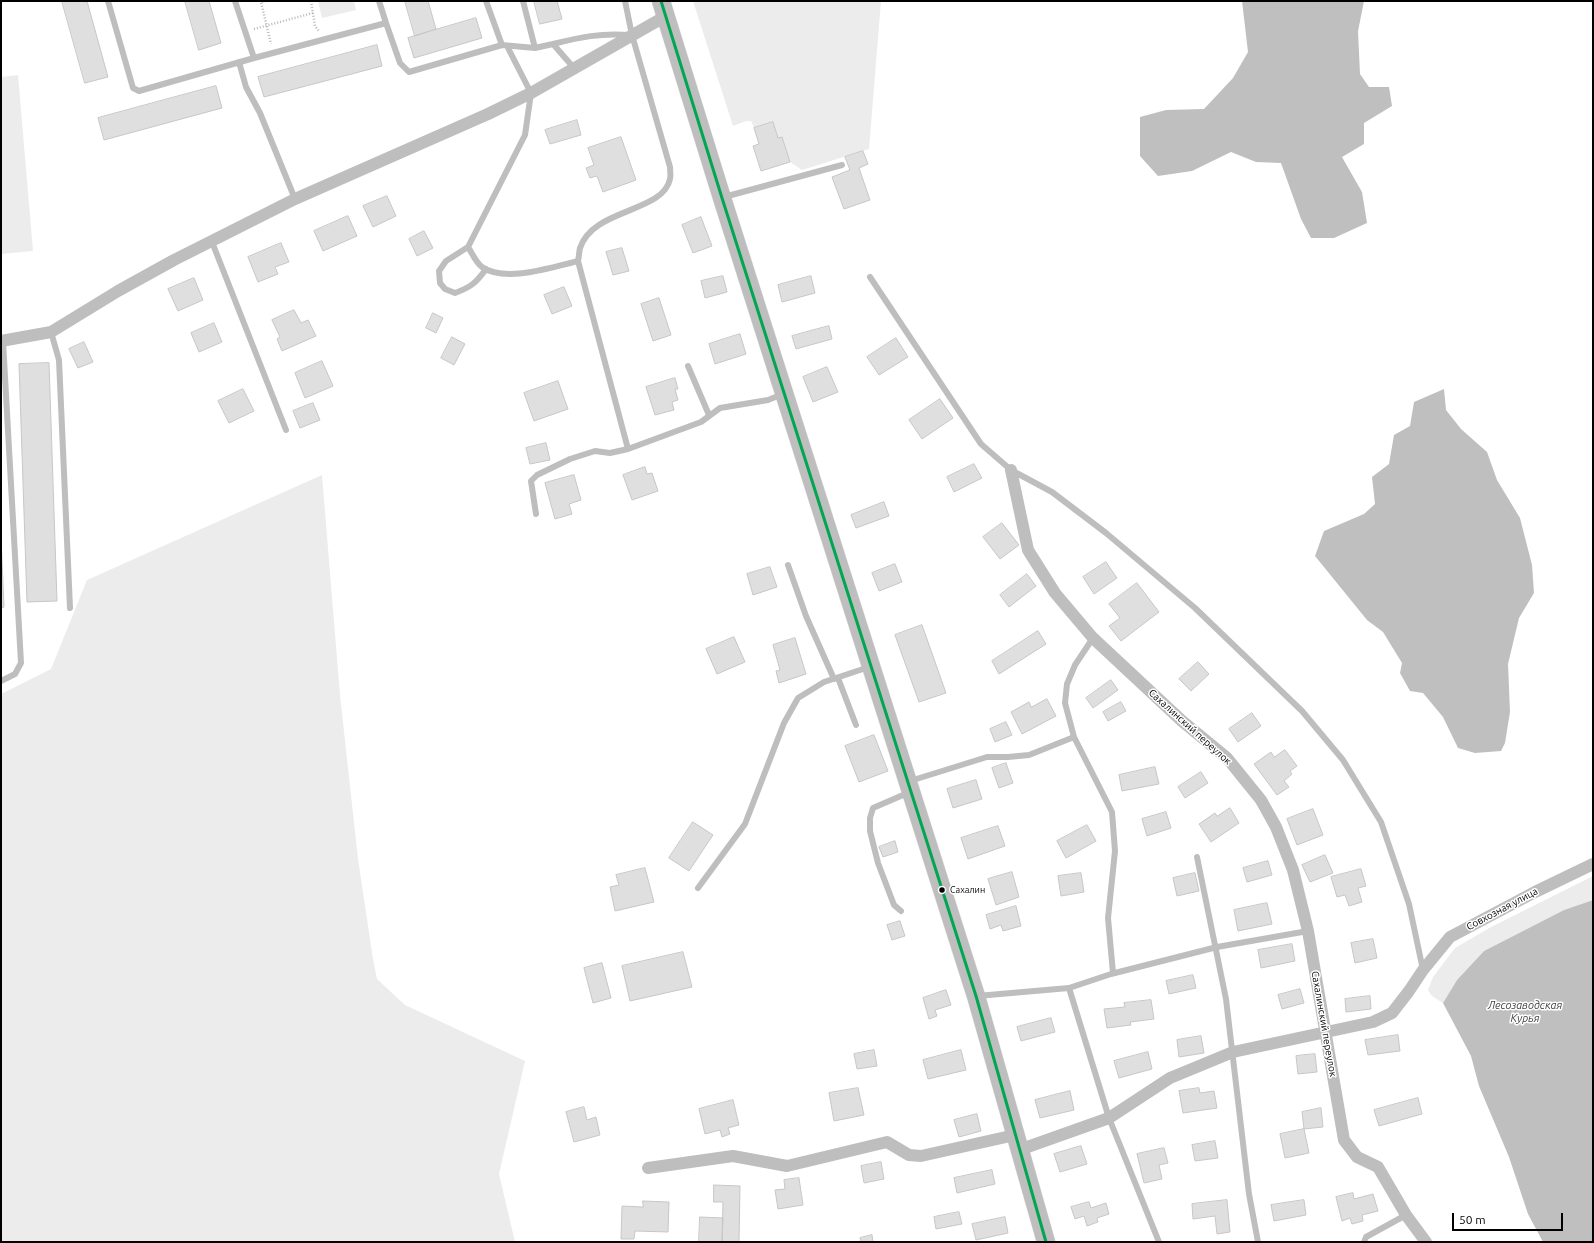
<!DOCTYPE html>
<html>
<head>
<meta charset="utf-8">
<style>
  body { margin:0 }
  #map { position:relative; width:1594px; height:1243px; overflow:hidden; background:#fff; font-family:Ubuntu,sans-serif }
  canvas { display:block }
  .frame { position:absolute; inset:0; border:2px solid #000; pointer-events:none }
  .scale { position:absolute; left:1452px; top:1213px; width:111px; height:18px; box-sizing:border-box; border:2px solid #000; border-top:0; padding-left:5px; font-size:12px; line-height:14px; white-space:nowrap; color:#000; -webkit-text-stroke:3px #fff; paint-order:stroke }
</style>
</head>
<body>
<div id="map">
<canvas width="1594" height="1243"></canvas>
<div class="frame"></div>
<div class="scale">50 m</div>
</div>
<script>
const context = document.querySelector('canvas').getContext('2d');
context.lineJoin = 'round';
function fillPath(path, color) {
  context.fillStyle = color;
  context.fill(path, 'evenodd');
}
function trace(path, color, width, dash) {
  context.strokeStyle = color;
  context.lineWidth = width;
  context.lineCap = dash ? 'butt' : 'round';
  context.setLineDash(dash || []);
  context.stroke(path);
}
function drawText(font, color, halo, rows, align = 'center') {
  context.font = font + ' Ubuntu,sans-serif';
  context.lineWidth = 3;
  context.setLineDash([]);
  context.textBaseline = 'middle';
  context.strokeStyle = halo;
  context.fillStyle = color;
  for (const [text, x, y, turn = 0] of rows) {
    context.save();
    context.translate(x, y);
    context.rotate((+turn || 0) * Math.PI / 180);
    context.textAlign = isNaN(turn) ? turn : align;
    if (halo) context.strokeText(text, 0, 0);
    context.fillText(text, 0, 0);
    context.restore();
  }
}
const green = new Path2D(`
  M318 1H354L356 10 322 18Z
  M693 1H881L869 149 802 170 790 162 782 137 778 138 773 122 754 128 751 121H746L733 126Z
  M18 75 33 251 1 254V77Z
  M322 475 340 695 358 859 373 959 377 979 405 1005 525 1061 499 1174 515 1242H1V694L51 669 87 580Z
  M1593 876V900L1564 910 1484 951 1457 980 1443 1003 1432 996 1428 990 1433 977 1455 948 1491 927Z`);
const water = new Path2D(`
  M1242 1H1364L1358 31 1360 74 1369 87H1389L1392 106 1364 123V144L1342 157 1362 192 1367 223 1334 238H1311L1301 219 1281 163 1256 162 1231 152 1192 171 1158 176 1140 156V117L1166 110 1204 109 1233 78 1248 52Z
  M1444 389 1446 410 1461 429 1487 452 1497 480 1520 518 1532 565 1534 593 1519 618 1508 664 1510 712 1505 743 1501 751 1475 753 1458 748 1443 717 1423 693 1410 691 1400 673 1402 663 1383 632 1367 620 1315 556 1324 531 1364 514 1375 504 1372 477 1389 464 1394 435 1410 426 1414 402Z
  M1593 900V1242H1543L1528 1214 1509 1157 1479 1086 1471 1056 1443 1003 1457 980 1484 951 1564 910Z`);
const building = new Path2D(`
  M62 1H87L108 77 85 83Z
  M185 1H209L221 43 199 50Z
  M405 1H428L436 29 415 36Z
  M534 1H557L562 19 540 24Z
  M476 18 482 38 414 58 408 38Z
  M377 45 382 66 264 97 258 77Z
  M216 86 222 108 104 140 98 118Z
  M577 120 581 135 550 144 545 130Z
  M773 122 778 138 782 137 790 162 761 171 753 146 759 144 754 128Z
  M621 137 636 180 603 192 597 176 590 178 586 168 594 165 588 148Z
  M863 151 868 164 859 168 870 200 844 209 832 177 850 170 845 157Z
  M387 196 396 216 373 227 363 206Z
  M348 216 357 236 323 251 314 231Z
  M701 217 712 246 693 253 682 225Z
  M424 231 433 248 417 256 409 239Z
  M281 243 289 262 275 267 278 274 258 282 248 257Z
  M622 248 629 271 613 275 606 252Z
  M723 276 727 292 705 298 701 281Z
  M811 276 815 293 782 302 778 285Z
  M194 278 203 300 178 311 168 289Z
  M564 287 572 306 552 314 544 295Z
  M659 298 671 335 653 341 641 304Z
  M294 310 301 323 308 320 316 336 282 351 277 339 280 337 272 320Z
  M433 313 443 318 436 333 426 328Z
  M214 323 222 342 199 352 191 333Z
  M829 326 832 339 796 349 792 336Z
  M740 334 746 354 715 364 709 344Z
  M452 337 465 344 454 365 441 358Z
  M896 338 908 357 879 375 867 357Z
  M84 342 93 362 78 368 69 349Z
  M322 361 333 386 305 398 295 373Z
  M49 363 57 601 27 602 19 364Z
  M827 367 838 392 813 402 803 377Z
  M675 378 678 389H675L678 400 672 402 674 410 655 415 646 387Z
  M558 381 568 409 534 421 524 393Z
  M243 389 254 411 229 423 218 401Z
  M940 399 953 418 922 439 909 420Z
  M313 403 320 420 300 428 293 411Z
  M546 443 550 460 530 464 526 448Z
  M974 464 982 478 954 492 947 477Z
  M645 467 647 474 652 473 658 491 632 500 623 475Z
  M574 475 581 500 569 504 572 514 555 519 545 483Z
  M884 502 889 516 856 528 851 515Z
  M1002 523 1019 545 1000 559 983 537Z
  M1 537 4 607 1 608Z
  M1106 562 1117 578 1094 594 1083 577Z
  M895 564 902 582 879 591 872 573Z
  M770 567 777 587 753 595 747 574Z
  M1027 574 1036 586 1009 607 1000 595Z
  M1137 583 1159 612 1121 641 1109 626 1120 618 1109 604Z
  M922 625 946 693 919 702 895 635Z
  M1038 631 1046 644 999 674 992 661Z
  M734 637 745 662 717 674 706 649Z
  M795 638 806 674 779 683 776 671 780 670 773 645Z
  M1198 662 1209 674 1191 691 1179 679Z
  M1111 680 1118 690 1093 708 1086 698Z
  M1047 699 1056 716 1022 734 1011 712 1029 702 1031 707Z
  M1121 702 1126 711 1108 721 1103 712Z
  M1252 713 1261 726 1238 742 1229 729Z
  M1006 722 1012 735 995 742 990 729Z
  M874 735 888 771 859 782 845 746Z
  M1285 750 1297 766 1290 771 1292 774 1284 781 1289 787 1277 795 1254 764 1271 752 1274 757Z
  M1006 763 1013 783 999 788 992 768Z
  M1155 767 1159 784 1122 791 1119 775Z
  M1201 772 1208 783 1185 798 1178 787Z
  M976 780 982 799 953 808 947 789Z
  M1230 808 1239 823 1211 842 1199 824 1215 813 1217 816Z
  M1313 809 1323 835 1297 845 1287 819Z
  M1166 812 1171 828 1147 836 1142 819Z
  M693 822 713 835 689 871 669 858Z
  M1087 825 1096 841 1066 858 1057 841Z
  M998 826 1005 846 968 859 961 838Z
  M895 841 898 852 883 857 879 847Z
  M1325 855 1333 873 1310 882 1302 865Z
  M1268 861 1272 875 1247 882 1243 868Z
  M645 868 654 902 615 911 610 887 619 885 616 875Z
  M1361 869 1366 886 1358 888 1362 902 1349 906 1345 895 1337 897 1331 877Z
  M1012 872 1019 897 996 905 988 879Z
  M1081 873 1084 892 1061 896 1058 876Z
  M1195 873 1199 891 1177 896 1173 878Z
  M1267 903 1272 924 1238 931 1234 910Z
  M1016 906 1021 926 1003 931 1001 925 990 929 986 915Z
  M900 921 905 936 892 940 887 925Z
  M1373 939 1377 958 1355 963 1351 943Z
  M1292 944 1295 961 1261 968 1258 950Z
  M683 952 692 987 630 1001 622 966Z
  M602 963 611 998 593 1003 584 968Z
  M1193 975 1196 988 1169 994 1166 981Z
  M1300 989 1304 1003 1282 1009 1278 995Z
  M946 990 951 1005 935 1010 937 1016 929 1019 923 998Z
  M1370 996 1371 1009 1346 1012 1345 999Z
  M1151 1000 1154 1019 1130 1022 1131 1025 1107 1028 1104 1009 1125 1007 1124 1003Z
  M1051 1018 1055 1032 1021 1041 1017 1027Z
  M1398 1035 1400 1051 1368 1055 1365 1040Z
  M1201 1036 1204 1053 1179 1057 1177 1040Z
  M874 1050 877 1066 857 1069 854 1054Z
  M961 1050 966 1070 928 1079 923 1060Z
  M1148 1052 1152 1069 1119 1078 1114 1061Z
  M1315 1054 1317 1072 1298 1074 1296 1056Z
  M858 1088 864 1115 834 1121 829 1093Z
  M1199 1088 1200 1093 1214 1091 1217 1108 1183 1113 1179 1091Z
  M1070 1091 1074 1110 1040 1118 1035 1100Z
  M1418 1098 1422 1114 1379 1126 1374 1110Z
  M733 1100 739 1125 728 1128 730 1134 722 1137 720 1130 705 1134 699 1109Z
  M584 1107 587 1120 596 1117 600 1135 574 1142 566 1112Z
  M1321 1108 1323 1127 1304 1129 1302 1112Z
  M977 1114 981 1131 959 1137 954 1120Z
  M1304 1129 1309 1153 1285 1158 1280 1134Z
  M1215 1141 1218 1158 1195 1161 1192 1145Z
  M1081 1146 1087 1164 1060 1172 1054 1154Z
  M1164 1148 1168 1163 1159 1165 1162 1179 1144 1183 1137 1154Z
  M881 1162 884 1179 864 1183 861 1166Z
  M992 1170 995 1184 957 1193 954 1178Z
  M799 1178 803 1205 778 1209 775 1190 785 1189 784 1180Z
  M714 1185 740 1186 739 1242H722L723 1202H714Z
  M1353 1193 1354 1199 1373 1194 1378 1211 1362 1215 1363 1221 1352 1224 1350 1218 1342 1221 1336 1197Z
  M1227 1200 1230 1232 1217 1234 1215 1216 1193 1219 1192 1204Z
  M1304 1200 1306 1215 1274 1221 1271 1205Z
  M643 1201 669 1202 668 1232 635 1231 634 1239H621L622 1206 643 1207Z
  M1089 1202 1091 1208 1106 1203 1109 1214 1097 1218 1098 1222 1087 1226 1084 1216 1075 1219 1071 1207Z
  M959 1212 962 1224 936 1229 934 1217Z
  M700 1217 723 1218 722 1242H699Z
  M1005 1217 1008 1233 976 1240 972 1224Z
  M872 1235 873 1242H861L860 1238Z`);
const path = new Path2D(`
  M266 1 261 2 271 44
  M311 1 315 26 319 31
  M254 29 313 13`);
const service = new Path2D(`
  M108 1 133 88 139 91 254 58 386 23 379 1
  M235 1 254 58
  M486 1 502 45
  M523 1 535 48
  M625 1 632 35 670 167C670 171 671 175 670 179 663 213 593 208 580 248 579 252 579 257 578 261L628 449 701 422 720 408 768 400 783 394
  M386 23 400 63 409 72 502 45 535 48 553 44 574 68
  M553 44C581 37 600 33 629 35
  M239 62 246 87 260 113 295 199
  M724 197 842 165
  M212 242 286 430
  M468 247C472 253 476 263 482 267 505 283 553 267 578 261
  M486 269C476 283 471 287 455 293L445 289 440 283 439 271 446 261 468 247 525 135 531 93 507 46
  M870 277 981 444 1011 470 1052 492 1106 533 1195 608 1302 711 1343 760 1381 822 1409 904 1423 970
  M51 332 59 360 70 608
  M688 366 709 415
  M536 514 531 481 537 475 570 459 595 451 610 453 628 449
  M788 565 806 616 834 679
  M1093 638 1075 665 1067 684 1065 703 1074 737 1112 812 1115 851 1108 918 1113 973
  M838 678 856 725
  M1 681 15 674 21 663 3 341
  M910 781 987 757H1008L1029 755 1074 737
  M1197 857 1226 999 1249 1194 1258 1242
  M698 888 745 824 784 723 798 698 824 682 869 667
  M901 911 894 905 878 863 870 831V818L873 808 910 792
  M1069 988 1109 1118 1159 1242
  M977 996 1069 988 1111 974 1217 947 1308 931
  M1364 1242 1366 1237 1406 1215`);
const minor = new Path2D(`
  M1 341 51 332 118 291 174 260 295 199 488 114 531 93 666 16
  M1011 470 1028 550 1055 593 1093 638 1182 721 1227 758 1261 800 1276 827 1293 870 1308 931 1344 1140 1357 1157 1378 1167 1406 1215 1426 1242
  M1019 1150 1109 1118 1170 1078 1233 1052 1373 1022 1392 1013 1409 991 1423 970 1450 937 1535 892 1593 864
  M648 1168 733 1156 787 1166 887 1142 909 1155 921 1156 1015 1135`);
const primary = new Path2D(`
  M661 1 722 198 976 996 1046 1242`);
const bus1 = new Path2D(`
  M661 1 722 198 976 996 1046 1242`);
const markers = [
  [942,890,3.5,"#000"]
];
const busNames = [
  ["Сахалин",950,890]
];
const streetNames = [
  ["Сахалинский переулок",1190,727,42],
  ["Совхозная улица",1502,909,-28],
  ["Сахалинский переулок",1324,1024,80]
];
const waterNames = [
  ["Лесозаводская",1525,1005],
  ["Курья",1525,1018]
];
fillPath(green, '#ececec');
fillPath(water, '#bfbfbf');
fillPath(building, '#dfdfdf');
trace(building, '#c7c7c7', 1);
trace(primary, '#dbdbdb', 19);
trace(path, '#b9b9b9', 2.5, [1, 2]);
trace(service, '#bebebe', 6);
trace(minor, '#bebebe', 12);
trace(primary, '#bebebe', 18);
trace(bus1, '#00a651', 3);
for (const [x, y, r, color] of markers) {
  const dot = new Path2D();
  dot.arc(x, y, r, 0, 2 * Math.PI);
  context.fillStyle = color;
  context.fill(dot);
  trace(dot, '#fff', 1.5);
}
drawText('9px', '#000', '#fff', busNames, 'left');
drawText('10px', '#000', '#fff', streetNames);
drawText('italic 11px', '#444', '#fff', waterNames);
</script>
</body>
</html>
